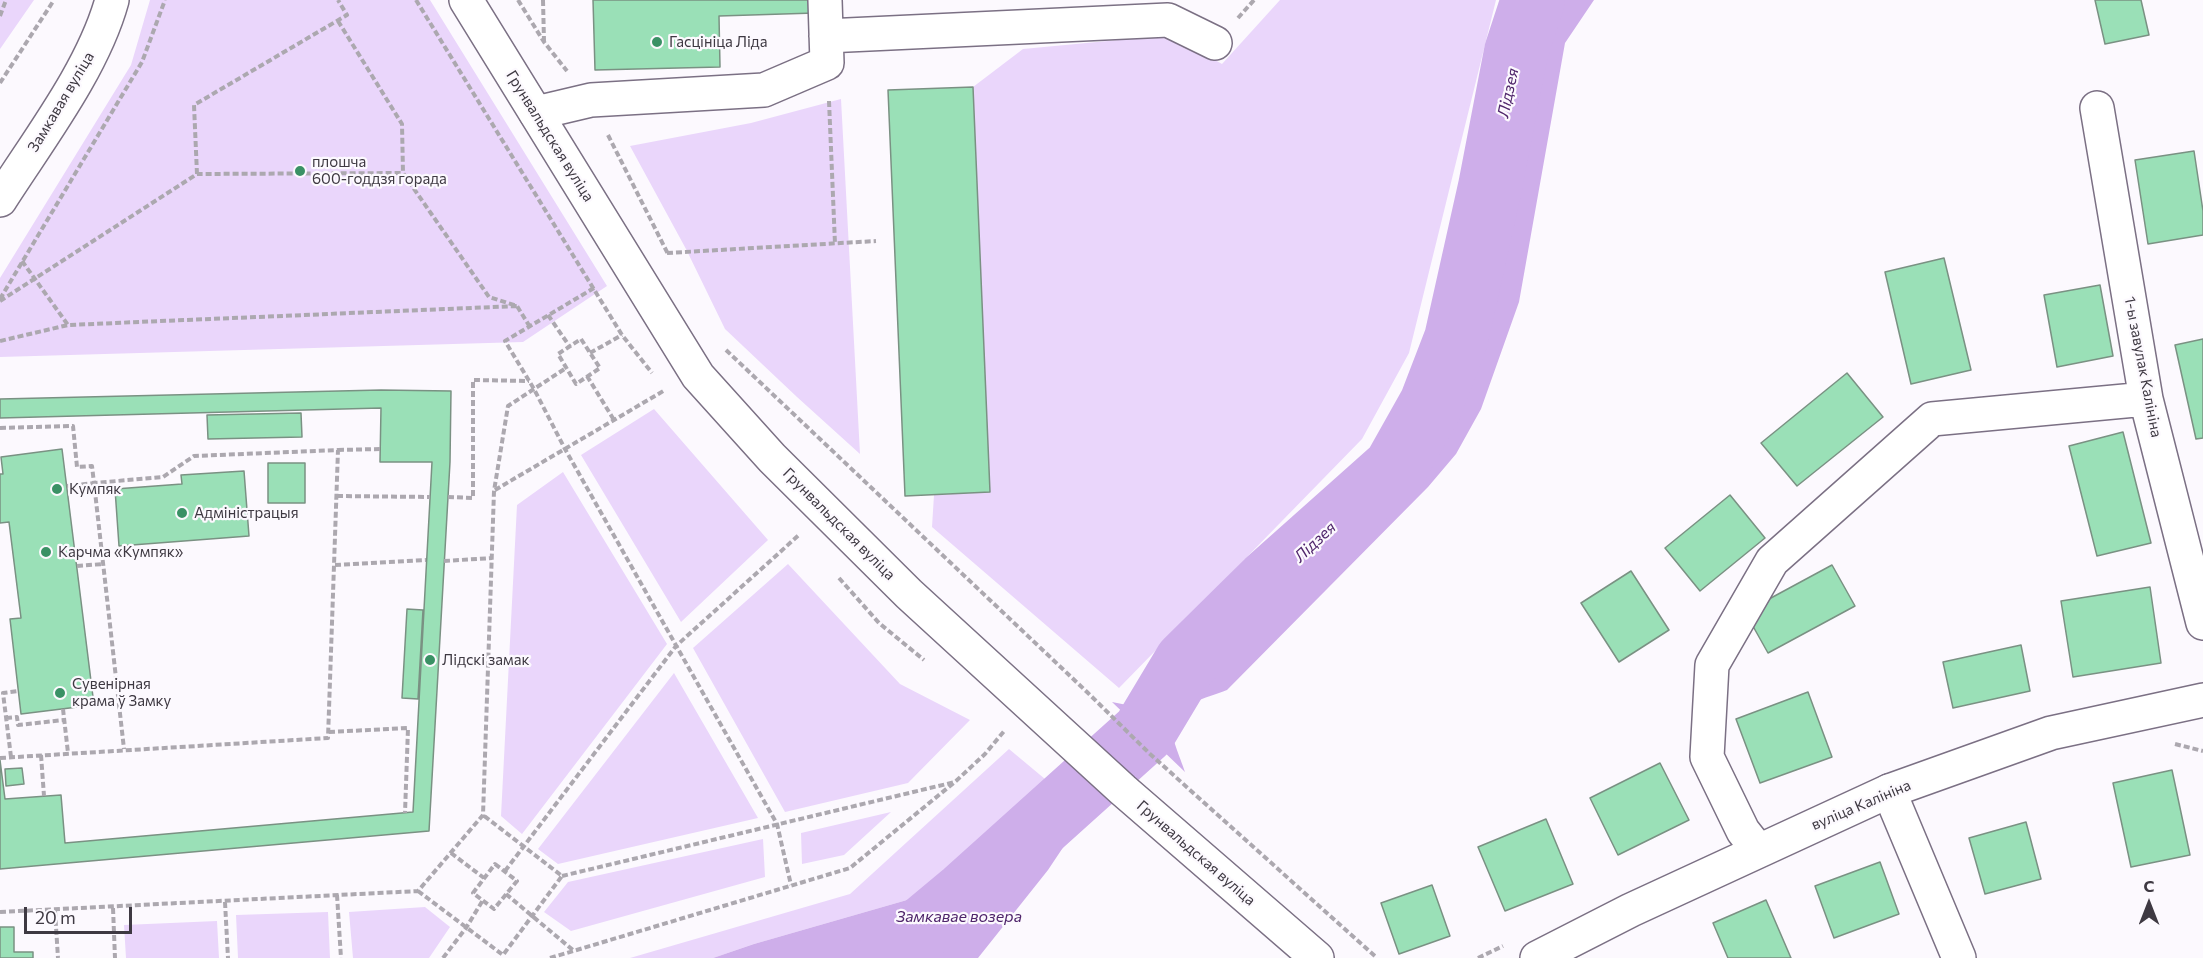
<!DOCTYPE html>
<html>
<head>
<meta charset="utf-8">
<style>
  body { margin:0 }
  #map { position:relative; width:2203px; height:958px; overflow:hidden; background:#fcf9fe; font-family:Commissioner,sans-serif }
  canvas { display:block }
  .north { position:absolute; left:2119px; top:874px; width:60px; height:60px; -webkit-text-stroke:4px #fcf9fe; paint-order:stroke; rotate:0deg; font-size:16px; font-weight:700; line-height:24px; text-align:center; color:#3e3942 }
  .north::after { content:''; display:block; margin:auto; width:21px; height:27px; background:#3e3942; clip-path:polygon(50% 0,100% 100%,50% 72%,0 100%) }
  .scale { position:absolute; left:24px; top:907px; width:108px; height:27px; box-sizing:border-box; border:3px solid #3e3942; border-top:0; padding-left:8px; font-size:18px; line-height:21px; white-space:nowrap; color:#3e3942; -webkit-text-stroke:4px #fcf9fe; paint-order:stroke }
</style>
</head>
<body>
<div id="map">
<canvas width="2203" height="958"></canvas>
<div class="north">С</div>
<div class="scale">20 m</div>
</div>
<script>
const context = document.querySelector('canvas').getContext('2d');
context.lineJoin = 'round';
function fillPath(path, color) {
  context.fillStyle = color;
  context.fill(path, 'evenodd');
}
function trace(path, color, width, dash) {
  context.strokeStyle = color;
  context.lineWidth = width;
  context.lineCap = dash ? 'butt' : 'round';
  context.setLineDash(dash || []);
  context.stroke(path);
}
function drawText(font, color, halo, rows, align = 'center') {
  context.font = font + ' Commissioner,sans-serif';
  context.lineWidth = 4.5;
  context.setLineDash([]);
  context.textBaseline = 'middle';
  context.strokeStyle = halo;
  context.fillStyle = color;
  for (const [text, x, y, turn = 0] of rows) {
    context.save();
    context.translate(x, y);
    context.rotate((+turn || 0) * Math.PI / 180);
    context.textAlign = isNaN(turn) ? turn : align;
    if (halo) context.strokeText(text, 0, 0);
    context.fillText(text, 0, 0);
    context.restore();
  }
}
const green = new Path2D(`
  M0 0H34L0 49Z
  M150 0H430L607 286 523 342 0 357V278L131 65Z
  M1280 0H1496L1409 353 1362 439 1119 688 932 527 934 495 990 492 973 87 1023 49 1171 35 1222 64Z
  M841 99 860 454 797 397 725 329 686 249 630 146 751 123Z
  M654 409 768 540 681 622 581 455Z
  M563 472 667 644 522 834 501 816 517 505Z
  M788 564 900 684 970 720 908 783 785 812 693 648Z
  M674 673 758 818 558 864 538 849Z
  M1009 749 1051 784 1008 830 907 900 754 944 713 958H630L850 894Z
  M891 812 844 855 802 864 801 833Z
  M763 839 765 877 571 931 544 912 568 882Z
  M425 907 450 927 429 958H353L349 912Z
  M328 912 330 958H238L236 915Z
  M217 921 219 958H126L124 925Z`);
const water = new Path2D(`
  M1530 0H1594L1565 43 1519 302 1481 409 1456 454 1428 487 1227 690C1207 698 1174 704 1172 730 1172 740 1182 762 1185 772L1112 702 1147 709 1413 447 1461 340Z
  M1076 794 1084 816 1048 870 978 958H713L754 944 907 900 1003 845 1061 797Z`);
const river = new Path2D(`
  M887 958 965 893 1144 732 1186 662 1267 582 1395 468 1431 404 1456 339 1490 187 1516 52 1533 0`);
const building = new Path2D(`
  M593 0H815V13L719 16 720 67 595 70Z
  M2095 0H2141L2149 35 2105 44Z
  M973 87 990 492 905 496 888 90Z
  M2194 151 2203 211V235L2148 244 2135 160Z
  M1944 258 1971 370 1911 384 1885 272Z
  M2100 285 2113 356 2057 367 2044 295Z
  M2203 339V438L2196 439 2175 345Z
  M1847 373 1883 417 1797 486 1761 443Z
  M381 390 451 391 450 462 429 831 0 869V760L5 799 61 795 65 843 413 812 432 462H380L381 408 0 418V399Z
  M301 413 302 437 208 439 207 415Z
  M2123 432 2151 543 2097 556 2069 446Z
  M62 449 94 705 21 714 10 619 21 618 9 522 0 523V474H3L1 457Z
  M268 463H305V503H268Z
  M244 471 249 536 119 546 115 489 182 484 181 475Z
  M1730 495 1765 538 1700 591 1665 548Z
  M1832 565 1855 606 1768 653 1745 612Z
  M1631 571 1669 630 1619 662 1581 603Z
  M2150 587 2161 663 2073 677 2061 601Z
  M407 609 423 610 418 699 402 698Z
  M2021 645 2030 691 1953 708 1943 662Z
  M1808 692 1832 757 1760 783 1736 719Z
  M1660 763 1689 820 1618 855 1590 798Z
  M22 768 24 784 6 786 5 769Z
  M2172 770 2190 855 2131 867 2113 783Z
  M1546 819 1573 884 1505 911 1478 847Z
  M2026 822 2041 879 1985 894 1969 838Z
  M1880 862 1899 914 1834 938 1815 886Z
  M1432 885 1450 936 1399 954 1381 903Z
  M1766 900 1791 958H1728L1713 923Z
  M0 927H14V952H33V958H0Z`);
const path = new Path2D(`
  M416 0 622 335 652 373
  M518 0 544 42 567 71
  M543 0 544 41
  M0 16 6 0
  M1238 18 1254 0
  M338 21 402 124 403 173 489 297 517 306 530 327
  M0 83 54 0
  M829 101 835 244
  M608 135 668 254
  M197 174 194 105 347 15 338 0
  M667 253 876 241
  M22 261 68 325
  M594 288 505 341 534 389 565 449 777 824 791 885
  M0 299 142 62 165 0
  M0 301 197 174 403 173
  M548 315 570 347
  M581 339 600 368 576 384 558 354Z
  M0 341 68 325 517 306
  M726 350 1087 692 1150 754 1377 958
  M590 353 622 335
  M587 376 614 420
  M0 428 73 426 77 467 92 466 94 483 67 486
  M338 450 380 449
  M495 490 665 390
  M337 496 430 497
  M448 497 473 498V380L529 381
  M444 561 492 558
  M335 565 426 560
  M77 566 103 564
  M839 578 879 623 924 660
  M63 709 68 753
  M6 718 17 717 18 725 64 720
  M329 732 408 728 405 813
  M2175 744 2203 751
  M41 755 44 796
  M11 757 3 693 18 691
  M0 758 328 738 338 450 194 456 163 477 94 483 124 749
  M451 853 484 878
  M495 864 517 881 494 909 473 893Z
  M505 871 676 646 800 534
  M562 876 955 782
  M418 891 503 955 562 876 483 815
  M506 894 574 951
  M337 895 341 958
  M225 902 228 958
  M113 908 115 958
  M55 911 58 958
  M0 912 418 891 483 815 494 491 508 406 566 368
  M443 958 466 928 483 900
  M550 958 850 868 956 781 985 754 1005 730
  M1478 958 1503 946`);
const minor = new Path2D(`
  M826 36 1168 20 1215 43
  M2097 108 2146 399 2203 623
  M536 113 591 100 764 90 827 63 825 0
  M0 200C39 139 93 69 112 0
  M1889 791 1959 958
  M1758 850 1743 831 1707 757 1712 665 1772 561 1932 419 2146 399`);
const major = new Path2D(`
  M466 0 698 376 772 458 909 594 1123 790 1317 958
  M1537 958 1631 910 1889 791 2051 733 2203 700`);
const markers = [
  [657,42,6,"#3a9165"],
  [300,171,6,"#3a9165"],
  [57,489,6,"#3a9165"],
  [182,513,6,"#3a9165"],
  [46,552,6,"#3a9165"],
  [430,660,6,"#3a9165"],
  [60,693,6,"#3a9165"]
];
const poiNames = [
  ["Гасцініца Ліда",669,42],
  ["плошча",312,162],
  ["600-годдзя горада",312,179],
  ["Кумпяк",69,489],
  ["Адміністрацыя",194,513],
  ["Карчма «Кумпяк»",58,552],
  ["Лідскі замак",442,660],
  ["Сувенірная",72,684],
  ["крама ў Замку",72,701]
];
const streetNames = [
  ["Замкавая вуліца",61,102,-59],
  ["Грунвальдская вуліца",550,136,58],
  ["1-ы завулак Калініна",2143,367,79],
  ["Грунвальдская вуліца",839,524,45],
  ["вуліца Калініна",1861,805,-23],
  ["Грунвальдская вуліца",1196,853,41]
];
const waterNames = [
  ["Лідзея",1508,93,-78],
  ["Лідзея",1315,542,-43],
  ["Замкавае возера",959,917]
];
fillPath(green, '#ead6fb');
fillPath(water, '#ceaeea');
trace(river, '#ceaeea', 64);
fillPath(building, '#9ae0b7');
trace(building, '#7a9183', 1.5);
trace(minor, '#7b7084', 36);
trace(major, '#7b7084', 36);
trace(path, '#aca8af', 4, [6, 3]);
trace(minor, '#fff', 33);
trace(major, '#fff', 33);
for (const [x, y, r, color] of markers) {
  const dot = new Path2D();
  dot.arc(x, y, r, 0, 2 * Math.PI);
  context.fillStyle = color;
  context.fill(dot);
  trace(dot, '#fcf9fe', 2);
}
drawText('15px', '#3e3942', '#fcf9fe', poiNames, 'left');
drawText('15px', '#3e3942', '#fcf9fe', streetNames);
drawText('italic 16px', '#4f256b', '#fcf9fe', waterNames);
</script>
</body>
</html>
